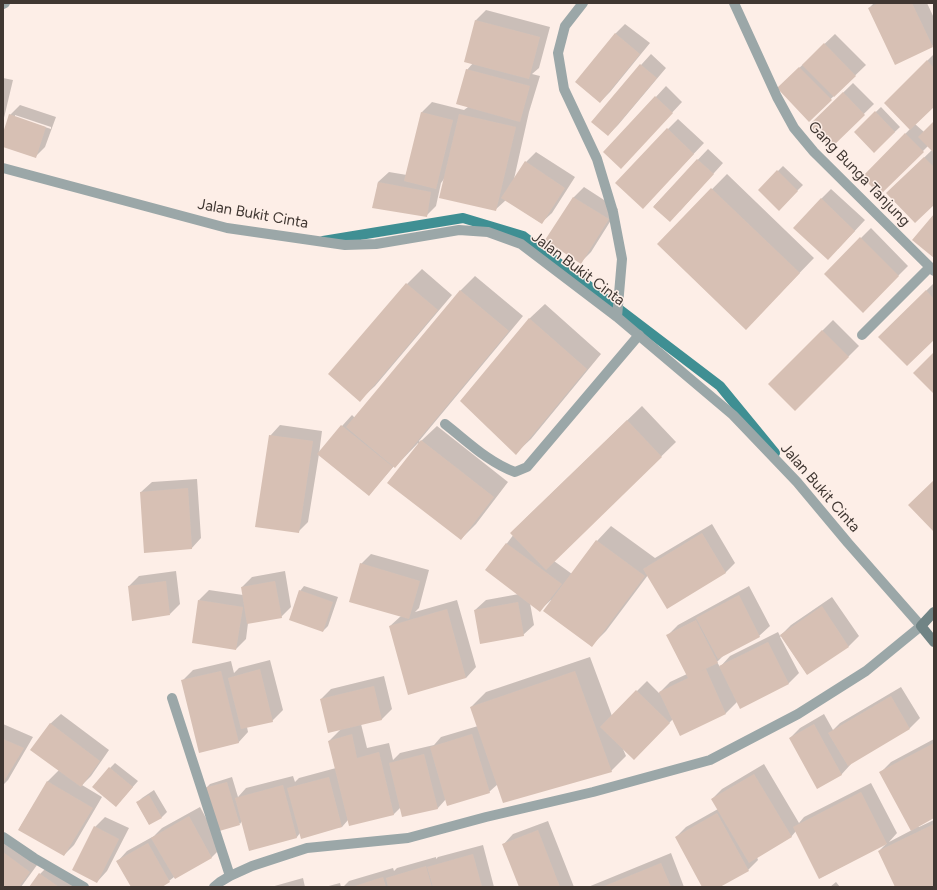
<!DOCTYPE html>
<html>
<head>
<meta charset="utf-8">
<style>
  body { margin:0 }
  #map { position:relative; width:937px; height:890px; overflow:hidden; background:#fdeee7; font-family:Figtree,sans-serif }
  canvas { display:block }
  .frame { position:absolute; inset:0; border:4px solid #403732; pointer-events:none }
</style>
</head>
<body>
<div id="map">
<canvas width="937" height="890"></canvas>
<div class="frame"></div>
</div>
<script>
const context = document.querySelector('canvas').getContext('2d');
context.lineJoin = 'round';
function fillPath(path, color) {
  context.fillStyle = color;
  context.fill(path, 'evenodd');
}
function trace(path, color, width, dash) {
  context.strokeStyle = color;
  context.lineWidth = width;
  context.lineCap = dash ? 'butt' : 'round';
  context.setLineDash(dash || []);
  context.stroke(path);
}
function drawText(font, color, halo, rows, align = 'center') {
  context.font = font + ' Figtree,sans-serif';
  context.lineWidth = 3;
  context.setLineDash([]);
  context.textBaseline = 'middle';
  context.strokeStyle = halo;
  context.fillStyle = color;
  for (const [text, x, y, turn = 0] of rows) {
    context.save();
    context.translate(x, y);
    context.rotate((+turn || 0) * Math.PI / 180);
    context.textAlign = isNaN(turn) ? turn : align;
    if (halo) context.strokeText(text, 0, 0);
    context.fillText(text, 0, 0);
    context.restore();
  }
}
const shadow = new Path2D(`
  M874 3H927L934 18V45L932 46 869 8Z
  M486 10 550 27 539 68 532 74 540 76 529 112 514 179 526 162 536 152 575 177 552 213 541 223 506 200 495 210 444 179 441 183 436 206 426 216 374 207 378 182 389 172 407 175 422 112 432 102 464 110 468 107 467 70 473 63 476 20Z
  M625 24 650 43 610 92 600 102 615 34Z
  M835 34 866 65 809 120 778 88Z
  M651 54 666 68 618 125 608 135 593 122 641 65Z
  M934 54V105L915 124 924 132 934 122V203L887 193 932 150 928 146 880 194 863 177 910 129 885 103Z
  M3 78 13 80 3 122Z
  M853 83 874 104 831 146 810 125Z
  M666 86 682 102 631 157 605 152Z
  M20 105 56 117 45 147 35 157 3 146V136L10 115ZM15 115 51 127V129L15 117Z
  M881 107 900 127 874 152 855 132Z
  M678 119 704 143 653 197 668 129Z
  M708 149 723 163 680 211 654 206Z
  M783 166 803 185 779 209 759 190Z
  M727 174 814 258 760 314 658 244Z
  M584 187 618 209 591 252 581 262 546 240 574 197Z
  M831 189 865 220 838 249 821 199Z
  M871 228 908 266 863 311 825 274Z
  M422 269 452 295 375 386 360 400 330 374 407 284Z
  M475 276 523 316 419 441 420 442 437 426 508 482 476 524 461 539 418 443 395 467 394 466 369 495 319 454 308 522 298 532 270 436 280 425 322 431 319 454 342 426 352 415 355 418 461 290Z
  M934 283V339L879 337Z
  M545 304 601 354 531 439 516 453 461 401 530 318Z
  M833 320 859 346 795 410 769 384Z
  M642 406 676 442 554 561 572 574 597 541 611 526 655 558 712 524 735 563 725 573 648 575 606 631 591 646 551 600 540 610 530 603 534 625 523 635 475 610 486 600 519 594 487 570 526 518Z
  M197 479 201 538 191 549 141 492 152 482Z
  M371 554 429 570 419 608 415 612 457 600 476 667 466 678 390 626 401 616 361 564Z
  M176 571 180 604 170 614 129 586 139 576Z
  M285 571 291 607 281 617 248 623 246 639 236 649 199 600 209 590 243 595 242 587 252 577Z
  M304 586 338 597 328 626 323 631 300 591Z
  M749 586 770 626 759 636 725 654 717 662 720 667 730 656 778 632 780 636 791 625 832 597 859 636 849 646 807 674 781 636 780 637 799 673 789 683 737 702 726 713 680 735 673 719 634 759 623 749 626 756 611 771 498 784 489 792 446 799 438 808 401 807 394 814 348 820 342 827 300 833 297 837 250 850 242 821 240 824 205 789 210 784 232 777 238 797 246 788 293 776 295 782 299 778 336 768 329 741 341 729 321 699 331 689 384 676 392 709 382 719 361 724 367 748 389 743 393 760 400 753 434 745 441 737 478 726 471 707 486 692 590 657 612 716 647 681 659 693 670 682 687 674 668 635 678 625Z
  M270 660 283 710 272 721 247 727 248 732 238 743 183 680 193 670 231 661 234 673 239 668Z
  M901 687 920 718 910 728 851 763V764L841 775 790 738 800 728 824 714 833 730 840 723Z
  M61 714 109 750 91 776 82 785 102 797 74 845 64 855 19 829 48 781 59 770 50 724Z
  M3 724 33 737 8 780 3 785Z
  M934 739V817L918 826 919 827 934 820V887H896L879 851 887 843 820 878 796 831 791 837 757 857 758 860 748 870 718 887H703L676 837 686 827 718 809 712 799 722 789 764 764 799 823 804 817 871 783 897 833 889 842 912 830 881 772 891 762Z
  M115 763 138 781 116 806 110 768Z
  M154 790 167 812 162 817 149 824 137 803 142 798Z
  M200 807 222 847 212 857 175 878 174 877 169 881 160 887H132L117 862 127 851 154 836 162 828Z
  M105 817 129 828 107 871 97 882 95 827Z
  M548 821 574 887H520L503 845 513 834Z
  M3 839 40 861 21 887H3Z
  M483 845 494 887H343L349 881 393 868 394 871 397 868 436 857V859L438 857Z
  M671 853 684 887H588Z
  M50 864 82 887H30L40 874Z
  M303 878 305 887H271Z
  M836 882 840 887H830Z
  M340 883 341 887H325Z`);
const stream = new Path2D(`
  M323 241 463 218 523 236 720 386 775 453`);
const building = new Path2D(`
  M879 3H912L933 47 895 65 868 8Z
  M475 20 540 37 529 79 464 62Z
  M615 33 640 54 600 103 575 82Z
  M824 43 856 76 834 97 802 65Z
  M927 60 934 68V107L910 130 884 103Z
  M640 64 657 78 608 136 591 122Z
  M799 67 832 100 809 122 777 88Z
  M466 69 530 86 520 122 456 104Z
  M843 92 865 115 831 148 809 125Z
  M655 96 673 113 621 169 603 152Z
  M875 111 895 132 874 153 854 132Z
  M421 112 453 120 436 189 404 181Z
  M9 114 46 127 36 158 3 147V133Z
  M459 114 516 127 496 211 439 198Z
  M934 121V153L918 137Z
  M667 128 694 154 643 209 615 183Z
  M905 133 924 152 880 195 862 177Z
  M924 157 934 167V205L915 223 886 193Z
  M697 159 714 174 670 222 653 207Z
  M525 161 565 188 542 224 501 198Z
  M777 170 798 191 779 211 758 190Z
  M378 182 431 192 427 217 372 208Z
  M711 188 800 273 746 330 657 244Z
  M573 197 609 219 581 264 545 240Z
  M821 198 855 231 828 260 793 228Z
  M934 214V258L912 240Z
  M860 237 899 276 863 313 824 274Z
  M406 283 438 310 360 402 328 374Z
  M460 290 509 331 395 468 346 427Z
  M926 290 934 299V340L907 366 878 337Z
  M529 318 587 369 516 455 460 401Z
  M822 330 849 357 795 411 768 384Z
  M934 352V394L913 373Z
  M627 420 662 457 546 570 510 533Z
  M341 425 393 467 369 496 317 454Z
  M269 435 313 441 299 533 255 527Z
  M421 440 494 497 461 540 387 483Z
  M934 480V532L908 505Z
  M188 488 192 549 144 553 140 492Z
  M702 533 726 573 667 609 643 569Z
  M596 540 645 576 592 647 543 611Z
  M506 543 562 584 540 612 485 570Z
  M360 563 420 581 409 619 349 602Z
  M166 581 170 615 132 621 128 586Z
  M275 581 282 618 247 624 241 587Z
  M299 590 333 602 323 632 289 620Z
  M739 595 760 637 718 659 696 618Z
  M198 600 243 607 236 650 192 643Z
  M518 602 524 636 480 644 474 610Z
  M822 606 849 647 807 675 780 635Z
  M447 609 466 678 408 695 389 626Z
  M696 620 718 663 699 672 706 669 726 714 680 736 659 692 688 678 666 635Z
  M768 642 789 684 740 709 719 666Z
  M260 669 273 722 241 729 228 678Z
  M221 671 239 743 199 753 181 680Z
  M575 671 612 772 503 803 470 707Z
  M374 686 382 720 328 733 320 699Z
  M636 690 670 723 634 760 600 727Z
  M891 696 910 729 848 766 828 733Z
  M50 723 100 761 81 787 30 750Z
  M814 724 842 775 817 789 789 738Z
  M352 734 357 758 379 752 394 815 349 826 328 741Z
  M472 734 490 793 447 806 430 747Z
  M3 739 24 748 3 783Z
  M934 743V818L911 831 879 772Z
  M424 754 438 809 402 817 389 763Z
  M109 767 133 787 116 807 92 787Z
  M754 774 792 837 749 863 711 799Z
  M329 777 342 827 301 839 287 788Z
  M47 781 93 808 64 856 18 830Z
  M227 782 240 825 216 832 204 788Z
  M283 785 297 838 249 851 235 798Z
  M861 792 887 844 819 879 793 827Z
  M149 795 162 818 149 825 136 802Z
  M717 813 749 871 720 887H702L675 837Z
  M189 816 212 858 175 879 151 838Z
  M934 824V887H895L878 851Z
  M94 826 119 839 97 883 72 870Z
  M538 830 560 887H519L502 844Z
  M148 843 170 882 162 887H131L116 861Z
  M3 852 30 872 19 887H3Z
  M473 854 482 887H433L427 867Z
  M661 863 671 887H602Z
  M426 866 432 887H388L386 878Z
  M39 873 59 887H29Z
  M383 877 386 887H352Z`);
const lane = new Path2D(`
  M734 3 777 97 794 128 814 152 934 271
  M862 335 930 267
  M445 424C467 441 489 463 515 472L527 467 639 335`);
const street = new Path2D(`
  M583 3 565 26 558 53 564 89 597 159 613 212 622 259 617 317
  M3 4 5 3
  M3 168 227 228 345 245 376 244 459 230 488 232 521 244 617 317 733 415 797 482 848 543 921 626 866 671 798 714 710 760 593 792 486 817 408 838 307 848 252 866 230 876 220 882 214 887
  M172 698 230 876
  M3 837 34 858 84 887`);
const secondary = new Path2D(`
  M934 612 921 626 934 642`);
const streetNames = [
  ["Gang Bunga Tanjung",859,174,46],
  ["Jalan Bukit Cinta",253,214,10],
  ["Jalan Bukit Cinta",578,269,37],
  ["Jalan Bukit Cinta",820,488,49]
];
fillPath(shadow, '#0003');
trace(stream, '#3f8f93', 10);
fillPath(building, '#d7c0b4');
trace(lane, '#9ba7a8', 10);
trace(street, '#9ba7a8', 10);
trace(secondary, '#718485', 10);
drawText('15px', '#403732', '#fdeee7', streetNames);
</script>
</body>
</html>
